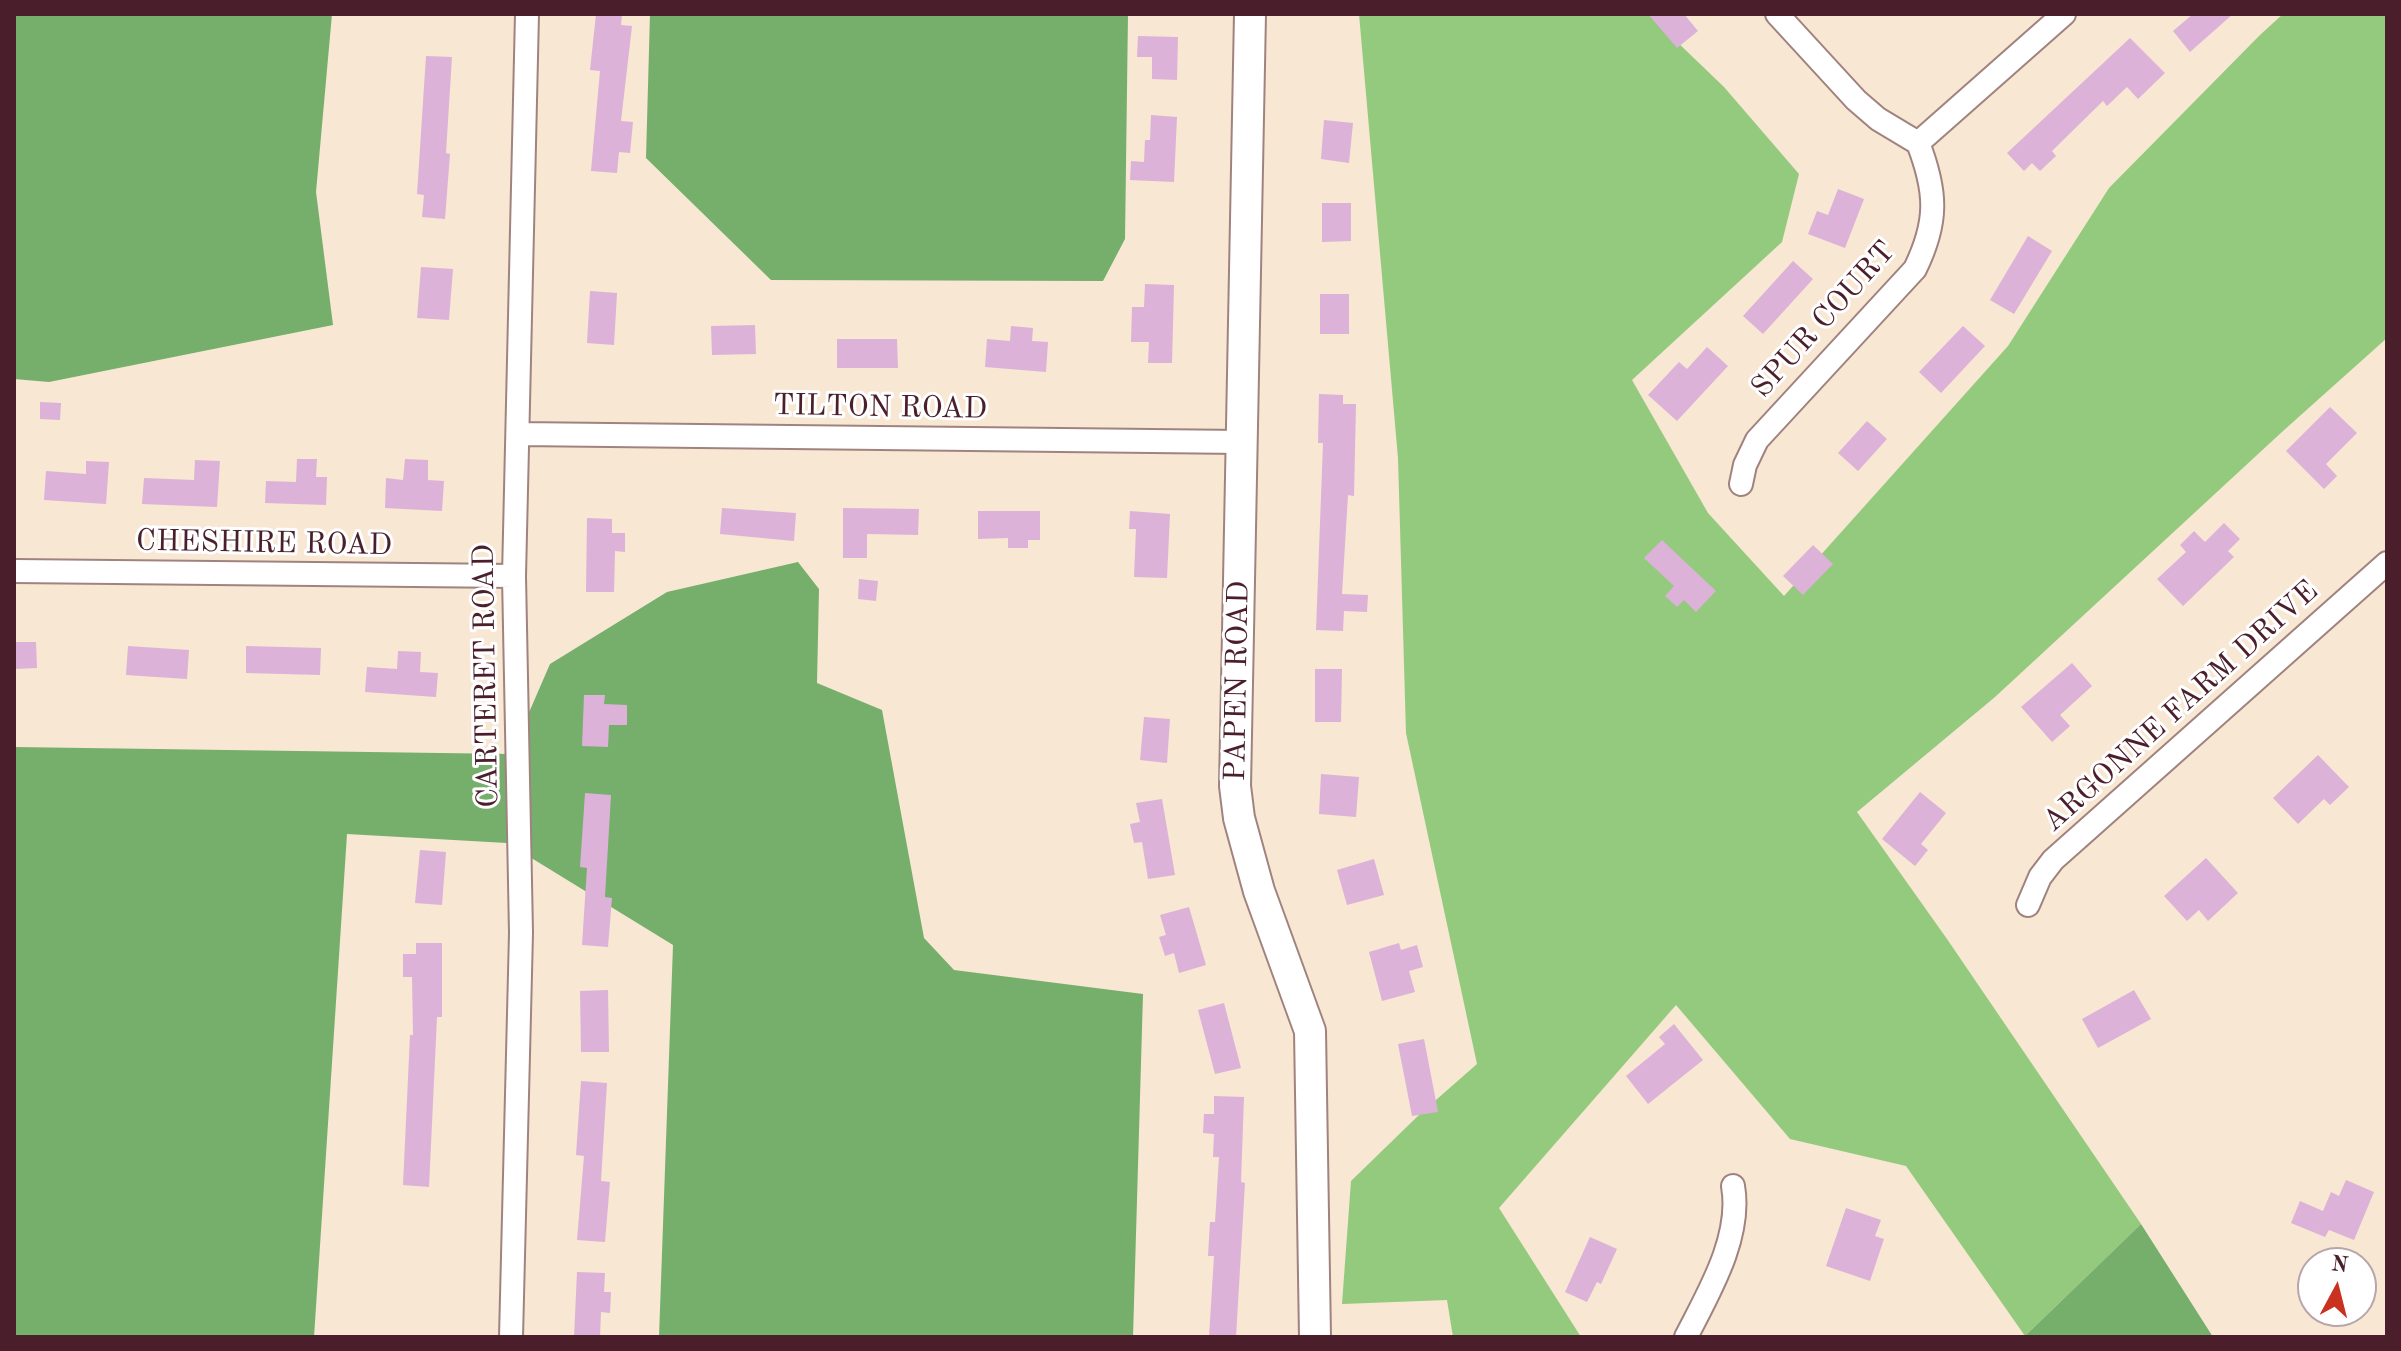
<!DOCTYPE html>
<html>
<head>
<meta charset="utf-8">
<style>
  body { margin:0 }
  #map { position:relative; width:2401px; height:1351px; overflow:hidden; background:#f7e7d3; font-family:"Old Standard TT",serif }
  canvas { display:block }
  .frame { position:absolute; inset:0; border:16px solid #4a1f2b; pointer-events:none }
  .north { position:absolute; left:2297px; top:1247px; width:80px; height:80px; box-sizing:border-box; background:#fff; border:2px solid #b7a5aa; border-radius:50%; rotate:7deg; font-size:22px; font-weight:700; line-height:32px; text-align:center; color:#4a1f2b }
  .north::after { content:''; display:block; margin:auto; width:28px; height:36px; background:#c8321e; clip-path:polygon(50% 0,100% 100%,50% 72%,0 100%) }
</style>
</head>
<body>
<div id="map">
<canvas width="2401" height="1351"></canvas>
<div class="frame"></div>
<div class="north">N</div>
</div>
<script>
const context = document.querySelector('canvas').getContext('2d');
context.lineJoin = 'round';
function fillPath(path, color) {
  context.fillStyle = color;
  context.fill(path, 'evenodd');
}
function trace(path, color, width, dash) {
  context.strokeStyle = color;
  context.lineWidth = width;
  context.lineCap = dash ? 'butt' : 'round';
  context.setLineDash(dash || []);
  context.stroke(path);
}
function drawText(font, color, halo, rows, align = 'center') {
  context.font = font + ' "Old Standard TT",serif';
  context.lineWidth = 6;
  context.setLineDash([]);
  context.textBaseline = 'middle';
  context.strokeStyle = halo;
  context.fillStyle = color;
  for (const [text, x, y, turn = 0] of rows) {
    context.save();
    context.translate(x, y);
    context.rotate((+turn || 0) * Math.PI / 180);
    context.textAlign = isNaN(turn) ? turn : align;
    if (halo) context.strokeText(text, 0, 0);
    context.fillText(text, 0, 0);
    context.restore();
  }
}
const green = new Path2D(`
  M1359 14H1648L1724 87 1799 174 1782 242 1632 380 1708 513 1784 596 2008 346 2109 188 2260 35 2283 14H2387V338L2283 431 1995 697 1857 812 1947 939 2141 1224 2025 1336 1906 1166 1790 1139 1676 1005 1499 1208 1581 1337H1453L1447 1300 1342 1304 1351 1181 1420 1114 1477 1064 1406 733 1398 458Z`);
const forest = new Path2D(`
  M14 14H332L316 192 333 325 49 382 14 379Z
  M650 14H1128L1125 239 1103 281 771 280 646 158Z
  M798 562 819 589 817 683 882 710 924 938 954 970 1143 994 1133 1337H659L673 945 507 843 347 834 314 1337H14V747L511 754 550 664 667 592Z
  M2141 1224 2213 1337H2024Z`);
const building = new Path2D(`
  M596 14H622L621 25 632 26 621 121 633 122 630 153 619 152 617 173 591 171 600 71 590 70Z
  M1648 14H1684L1698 31 1677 48Z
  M2193 14H2233L2190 52 2173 31Z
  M1138 36 1178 37 1177 80 1152 79V57H1137Z
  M2130 38 2165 73 2138 99 2127 87 2107 106 2103 101 2052 151 2056 156 2040 171 2032 163 2024 171 2007 153Z
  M426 56 452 57 446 153 450 154 445 219 422 217 424 195 417 194Z
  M1151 115 1177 117 1174 182 1130 180 1131 161 1144 162 1145 140H1150Z
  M1324 120 1353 123 1349 163 1321 159Z
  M1838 189 1864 199 1845 248 1808 234 1817 211 1828 215Z
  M1322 203H1351V241L1322 242Z
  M2028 236 2052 251 2014 314 1990 300Z
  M1793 261 1813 279 1763 334 1743 316Z
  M421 267 453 269 449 320 417 318Z
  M1145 284 1174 285 1172 363H1148L1149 342H1131L1132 307H1144Z
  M590 291 617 293 614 345 587 343Z
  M1320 294H1349V334H1320Z
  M755 325 756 354 712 355 711 326Z
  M1011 326 1033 328 1032 341 1048 342 1046 372 985 367 987 339 1010 341Z
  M1963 326 1985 346 1941 393 1919 372Z
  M837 339H897L898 368H837Z
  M1707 347 1728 366 1677 421 1648 395 1679 362 1687 369Z
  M1319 394 1343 395V404H1356L1354 496 1348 495 1342 594 1368 595 1367 612 1344 611 1343 631 1316 630 1323 443H1318Z
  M40 402 61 403 60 420 40 419Z
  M2330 407 2357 433 2326 464 2337 476 2324 489 2286 451Z
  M1867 421 1887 439 1858 471 1838 453Z
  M297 459H317L316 477H327L326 505 265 503 266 481 296 482Z
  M405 459 428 460V480L444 481 442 511 385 508 386 478 403 480Z
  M195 460 220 461 217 507 142 504 144 478 194 480Z
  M86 461 109 462 106 504 44 500 46 471 86 474Z
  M722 508 796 513 794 541 720 534Z
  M843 508 919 509 918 535 867 534V558H843Z
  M978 511H1040V540H1028V548H1008V538L978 539Z
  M1130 511 1170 514 1167 578 1134 577 1136 529H1129Z
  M587 518 612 519V533H625V552L615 551 614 592H586Z
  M2224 523 2240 539 2228 551 2234 557 2183 606 2157 579 2186 552 2180 545 2194 531 2205 542Z
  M1662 540 1716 591 1696 612 1684 600 1677 607 1665 596 1674 586 1644 558Z
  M1813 545 1833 564 1803 595 1783 576Z
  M859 579 878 581 876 601 858 599Z
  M14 642H36L37 668 14 669Z
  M128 646 189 650 187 679 126 675Z
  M246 646 321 648 320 675 246 673Z
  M398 651 421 652 420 672 438 673 436 697 365 692 367 667 397 669Z
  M2072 663 2092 686 2060 715 2070 726 2052 742 2021 707Z
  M1315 669H1342L1341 722H1315Z
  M584 695H605L604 704 627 705V725H609L608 747 582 746Z
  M1144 717 1170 719 1167 763 1140 760Z
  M2318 755 2349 787 2330 805 2324 799 2298 824 2273 798Z
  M1321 774 1359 777 1356 817 1319 814Z
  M1920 792 1946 813 1921 844 1928 850 1915 866 1882 839Z
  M585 793 611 795 605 897 612 898 608 947 582 945 587 868 580 867Z
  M1162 799 1175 875 1148 879 1142 842 1134 843 1130 824 1140 822 1136 803Z
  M420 850 446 852 442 905 415 903Z
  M2206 858 2238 893 2208 921 2199 910 2187 921 2164 896Z
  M1374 859 1384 895 1347 905 1337 870Z
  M1189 907 1206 965 1179 973 1174 953 1165 956 1159 937 1166 935 1160 915Z
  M416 943H442V1017H437L429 1187 403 1185 410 1035H413L412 977H403V954H416Z
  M1399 943 1401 950 1417 945 1423 967 1409 971 1415 992 1382 1001 1369 952Z
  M608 990 609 1052H581L580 991Z
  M2134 990 2151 1019 2098 1048 2082 1019Z
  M1224 1003 1241 1068 1215 1074 1198 1010Z
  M1674 1024 1703 1060 1648 1104 1626 1076 1665 1044 1659 1037Z
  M1424 1039 1438 1112 1412 1116 1398 1044Z
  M581 1081 607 1083 601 1181 610 1182 605 1242 577 1240 584 1156 576 1155Z
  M1214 1096 1244 1097 1241 1182 1245 1183 1236 1337H1209L1214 1256H1208L1210 1222H1215L1219 1157H1213L1214 1134 1203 1133 1204 1114H1214Z
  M2346 1180 2374 1192 2354 1240 2329 1230 2325 1237 2291 1223 2300 1201 2323 1211 2331 1192 2339 1196Z
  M1846 1208 1881 1220 1875 1236 1884 1239 1870 1281 1826 1266Z
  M1590 1237 1617 1249 1601 1284 1597 1282 1587 1302 1565 1292Z
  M577 1272 605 1273 604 1292H611L610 1313 601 1312 600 1337H574Z`);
const street = new Path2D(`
  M1777 14 1856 100 1878 119 1918 143 2064 14
  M519 434 1242 442
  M1741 484 1745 465 1757 440 1915 269C1938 222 1937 192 1918 143
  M14 571 514 576
  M2028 905 2040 877 2053 860 2387 563
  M511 1337 521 933 514 576 527 14
  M1686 1337C1709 1292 1742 1237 1733 1186`);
const secondary = new Path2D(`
  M1250 14 1235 786 1239 818 1259 891 1310 1031 1315 1337`);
const streetNames = [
  ["SPUR COURT",1824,320,-48],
  ["TILTON ROAD",880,408,1],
  ["CHESHIRE ROAD",264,544,1],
  ["CARTERET ROAD",487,676,-91],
  ["PAPEN ROAD",1238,681,-89],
  ["ARGONNE FARM DRIVE",2181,707,-42]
];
fillPath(green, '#93ca7d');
fillPath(forest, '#76ae6c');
fillPath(building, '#dcb2d8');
trace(street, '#a0837f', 26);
trace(secondary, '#a0837f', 34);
trace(street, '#fff', 22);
trace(secondary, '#fff', 30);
drawText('30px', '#4a1f2b', '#fff', streetNames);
</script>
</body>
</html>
